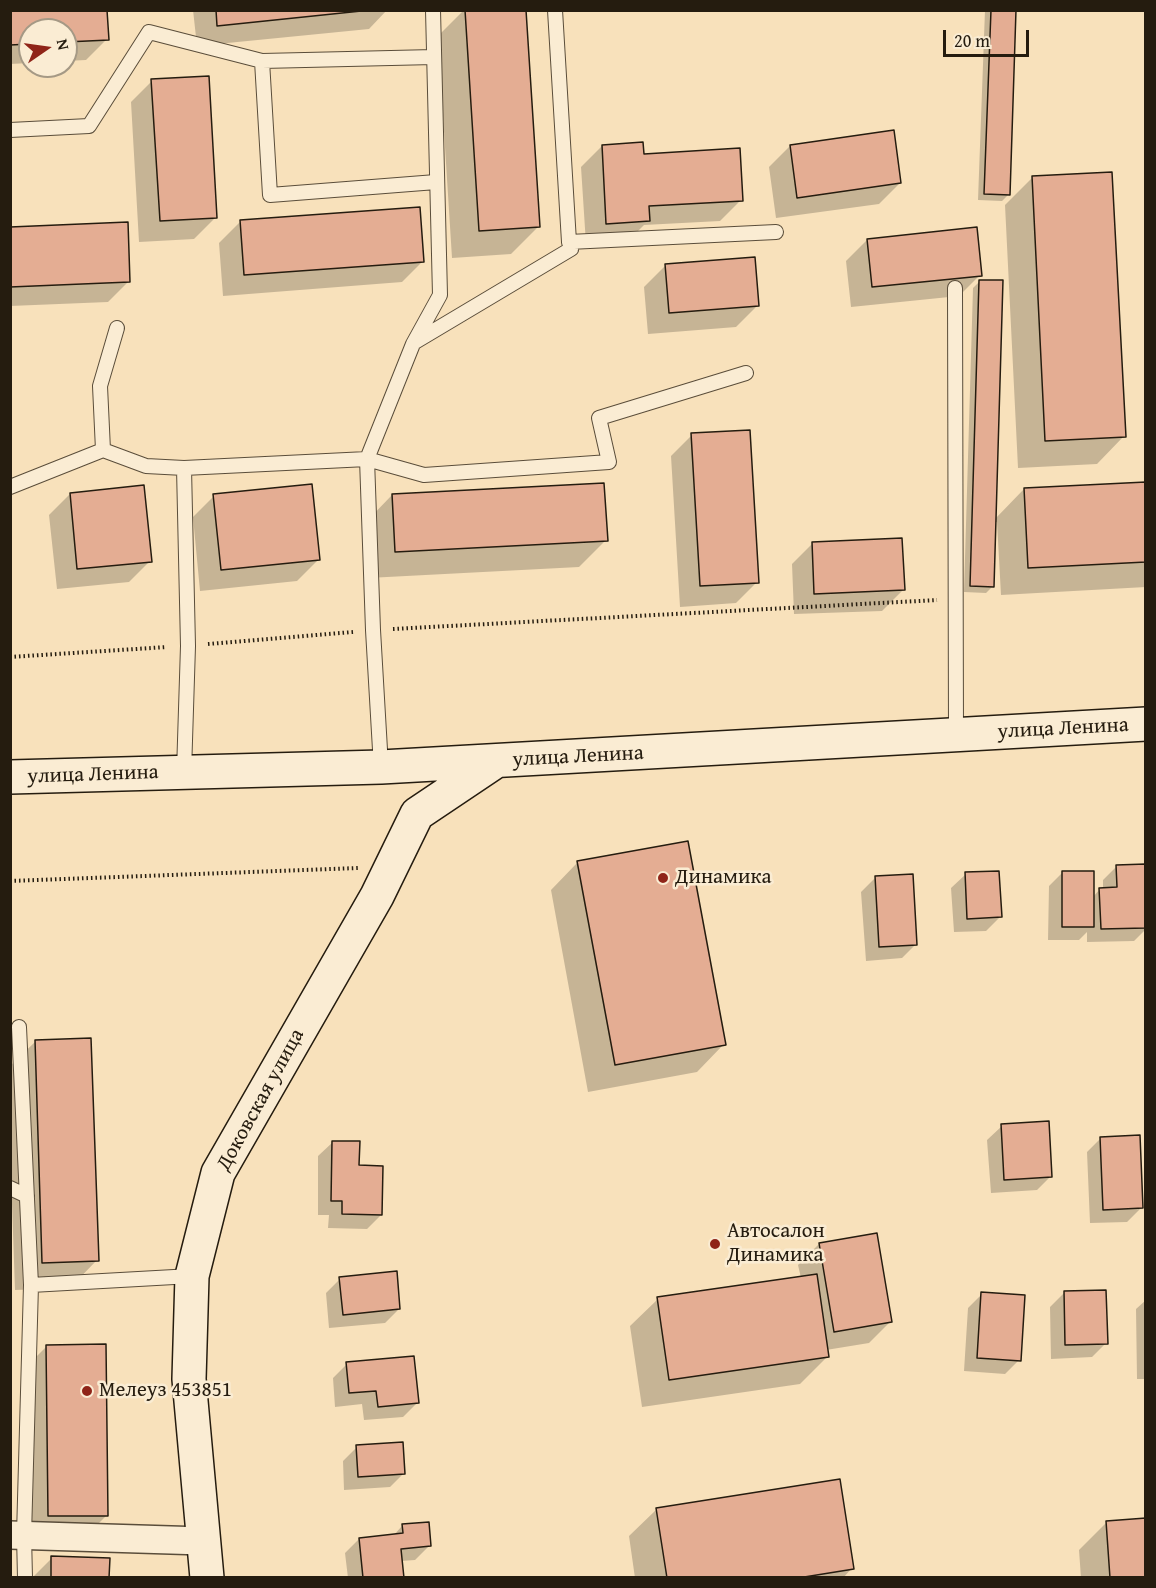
<!DOCTYPE html>
<html>
<head>
<meta charset="utf-8">
<style>
  body { margin:0 }
  #map { position:relative; width:1156px; height:1588px; overflow:hidden; background:#f8e1bb; font-family:"Gentium Book Plus",serif }
  canvas { display:block }
  .frame { position:absolute; inset:0; border:12px solid #251c0f; pointer-events:none }
  .north { position:absolute; left:18px; top:18px; width:60px; height:60px; box-sizing:border-box; background:#faecd3; border:2px solid #a59985; border-radius:50%; rotate:77deg; font-size:16px; font-weight:700; line-height:24px; text-align:center; color:#251c0f }
  .north::after { content:''; display:block; margin:auto; width:21px; height:27px; background:#8f2418; clip-path:polygon(50% 0,100% 100%,50% 72%,0 100%) }
  .scale { position:absolute; left:943px; top:30px; width:86px; height:27px; box-sizing:border-box; border:3px solid #251c0f; border-top:0; padding-left:8px; font-size:18px; line-height:21px; white-space:nowrap; color:#251c0f; -webkit-text-stroke:4px #faecd3; paint-order:stroke }
</style>
</head>
<body>
<div id="map">
<canvas width="1156" height="1588"></canvas>
<div class="frame"></div>
<div class="north">N</div>
<div class="scale">20 m</div>
</div>
<script>
const context = document.querySelector('canvas').getContext('2d');
context.lineJoin = 'round';
function fillPath(path, color) {
  context.fillStyle = color;
  context.fill(path, 'evenodd');
}
function trace(path, color, width, dash) {
  context.strokeStyle = color;
  context.lineWidth = width;
  context.lineCap = dash ? 'butt' : 'round';
  context.setLineDash(dash || []);
  context.stroke(path);
}
function drawText(font, color, halo, rows, align = 'center') {
  context.font = font + ' "Gentium Book Plus",serif';
  context.lineWidth = 5;
  context.setLineDash([]);
  context.textBaseline = 'middle';
  context.strokeStyle = halo;
  context.fillStyle = color;
  for (const [text, x, y, turn = 0] of rows) {
    context.save();
    context.translate(x, y);
    context.rotate((+turn || 0) * Math.PI / 180);
    context.textAlign = isNaN(turn) ? turn : align;
    if (halo) context.strokeText(text, 0, 0);
    context.fillText(text, 0, 0);
    context.restore();
  }
}
const shadow = new Path2D(`
  M10 10 107 39 86 60 66 61V30H30V63L10 64Z
  M193 10H387L369 29 197 46Z
  M464 10H525L538 227 511 254 452 258 438 36Z
  M985 10H1015L1008 195 1002 201 978 200Z
  M152 81 215 218 194 239 139 242 131 102Z
  M602 146 643 155 741 200 720 221 644 225 627 242 586 244 581 167Z
  M790 146 900 183 879 204 776 218 769 167Z
  M1032 178 1124 436 1097 464 1018 468 1005 205Z
  M240 222 423 261 402 282 223 296 219 243Z
  M10 229 129 281 108 302 10 306Z
  M867 240 980 275 959 296 851 307 846 261Z
  M665 266 757 306 736 327 648 334 644 287Z
  M980 281 995 519 1024 489 1146 483V587L1001 595 997 522H995L993 586 986 593 964 592 973 288Z
  M692 435 757 582 736 603 680 607 671 456Z
  M70 494 150 561 129 582 57 589 49 515Z
  M392 495 606 540 579 567 368 578 365 523Z
  M214 496 318 560 297 581 200 591 193 517Z
  M813 543 903 590 882 611 794 614 792 564Z
  M578 862 724 1044 697 1072 588 1092 551 890Z
  M1146 865V929L1134 941 1087 942V932L1079 940H1048L1049 886 1063 872 1093 897 1100 889H1103V880L1117 866Z
  M966 874 1000 917 986 931 954 932 951 888Z
  M875 878 916 944 902 958 866 961 861 892Z
  M35 1042 97 1260 70 1288 15 1290 10 1147V1066Z
  M1002 1126 1051 1176 1037 1190 991 1193 987 1140Z
  M1101 1138 1141 1208 1127 1222 1090 1223 1087 1152Z
  M333 1142 381 1215 367 1229 328 1228 329 1215H318V1156Z
  M819 1244 890 1322 869 1343 826 1350 827 1357 800 1384 642 1407 630 1326 658 1299 801 1278 798 1265Z
  M340 1279 399 1309 385 1323 329 1328 326 1293Z
  M1064 1293 1106 1343 1092 1357 1051 1359 1050 1307Z
  M982 1294 1019 1360 1005 1374 964 1371 968 1308Z
  M1146 1300V1379H1137L1136 1309Z
  M47 1346 107 1515 86 1536 28 1537 26 1367Z
  M347 1364 417 1403 403 1417 364 1420 362 1404 335 1407 333 1378Z
  M357 1447 404 1473 390 1487 344 1490 343 1461Z
  M657 1509 852 1568 843 1578H635L629 1536Z
  M1106 1523 1146 1578H1081L1079 1550Z
  M402 1526 429 1546 415 1560 401 1561 402 1578H348L345 1553 359 1539 393 1536Z
  M52 1558 108 1578H32Z`);
const building = new Path2D(`
  M10 10H107L109 40 66 42V30H30V44L10 45Z
  M216 10H371L217 26Z
  M465 10H526L540 227 479 231Z
  M991 10H1016L1010 195 984 194Z
  M209 76 217 218 160 221 151 79Z
  M894 130 901 183 797 198 790 145Z
  M643 142 644 154 740 148 743 201 649 206 650 221 606 224 602 145Z
  M1112 172 1126 437 1045 441 1032 176Z
  M420 207 424 262 244 275 240 220Z
  M128 222 130 282 10 287V227Z
  M977 227 982 276 872 287 867 239Z
  M755 257 759 306 669 313 665 264Z
  M979 280H1003L994 587 970 586Z
  M750 430 759 583 700 586 691 433Z
  M1146 482V562L1028 568 1024 488Z
  M604 483 608 541 395 552 392 494Z
  M312 484 320 560 221 570 213 494Z
  M144 485 152 562 77 569 70 493Z
  M902 538 905 590 814 594 812 542Z
  M688 841 726 1045 615 1065 577 861Z
  M1146 864V928L1101 929 1099 888 1117 887 1116 865Z
  M999 871 1002 917 967 919 965 872Z
  M1062 871H1094V927H1062Z
  M913 874 917 945 879 947 875 876Z
  M91 1038 99 1261 42 1263 35 1040Z
  M1049 1121 1052 1177 1004 1180 1001 1124Z
  M1140 1135 1143 1208 1103 1210 1100 1137Z
  M332 1141H360L359 1165 383 1166 382 1215 342 1214V1201H331Z
  M877 1233 892 1322 834 1332 819 1243Z
  M397 1271 400 1309 343 1315 339 1277Z
  M817 1274 829 1357 669 1380 657 1297Z
  M1106 1290 1108 1344 1065 1345 1064 1291Z
  M981 1292 1025 1295 1021 1361 977 1358Z
  M106 1344 108 1516H48L46 1345Z
  M414 1356 419 1403 378 1407 376 1391 349 1393 346 1362Z
  M403 1442 405 1474 358 1477 356 1445Z
  M840 1479 854 1569 798 1578H667L656 1508Z
  M1146 1518V1578H1110L1106 1521Z
  M429 1522 431 1546 401 1549 404 1578H363L359 1538 403 1533 402 1524Z
  M51 1556 110 1558 109 1578H51Z`);
const path = new Path2D(`
  M393 629 937 600
  M208 644 353 632
  M10 657 167 647
  M10 881 358 868`);
const lane = new Path2D(`
  M434 57 262 61 270 195 436 182
  M10 130 89 126 149 32 262 61
  M569 242 776 232
  M955 288 956 735
  M117 328 100 386 103 450 146 466 184 468 188 646 184 772
  M415 342 571 249 569 242 555 10
  M184 468 367 459 424 475 609 462 599 418 746 373
  M10 487 103 450
  M381 767 373 630 367 459 413 344 440 295 433 10
  M19 1027 31 1285
  M10 1188 27 1196
  M25 1578 24 1535 31 1285 192 1276`);
const street = new Path2D(`
  M10 1535 203 1541`);
const secondary = new Path2D(`
  M10 777 381 767 1146 724
  M207 1578 189 1379 192 1276 218 1173 377 896 417 814 496 761`);
const markers = [
  [663,878,6,"#8f2418"],
  [715,1244,6,"#8f2418"],
  [87,1391,6,"#8f2418"]
];
const streetNames = [
  ["улица Ленина",1063,729,-3],
  ["улица Ленина",578,757,-3],
  ["улица Ленина",93,775,-2],
  ["Доковская улица",261,1100,-61]
];
const poiNames = [
  ["Динамика",675,878],
  ["Автосалон",727,1232],
  ["Динамика",727,1256],
  ["Мелеуз 453851",99,1391]
];
fillPath(shadow, '#0003');
fillPath(building, '#e4ad93');
trace(building, '#251c0f', 1.5);
trace(lane, '#5a4d3a', 16);
trace(street, '#5a4d3a', 30);
trace(secondary, '#251c0f', 36);
trace(path, '#251c0f', 4, [1.5, 3]);
trace(lane, '#faecd3', 14);
trace(street, '#faecd3', 27);
trace(secondary, '#faecd3', 33);
for (const [x, y, r, color] of markers) {
  const dot = new Path2D();
  dot.arc(x, y, r, 0, 2 * Math.PI);
  context.fillStyle = color;
  context.fill(dot);
  trace(dot, '#faecd3', 2);
}
drawText('21px', '#251c0f', '#faecd3', streetNames);
drawText('21px', '#251c0f', '#faecd3', poiNames, 'left');
</script>
</body>
</html>
